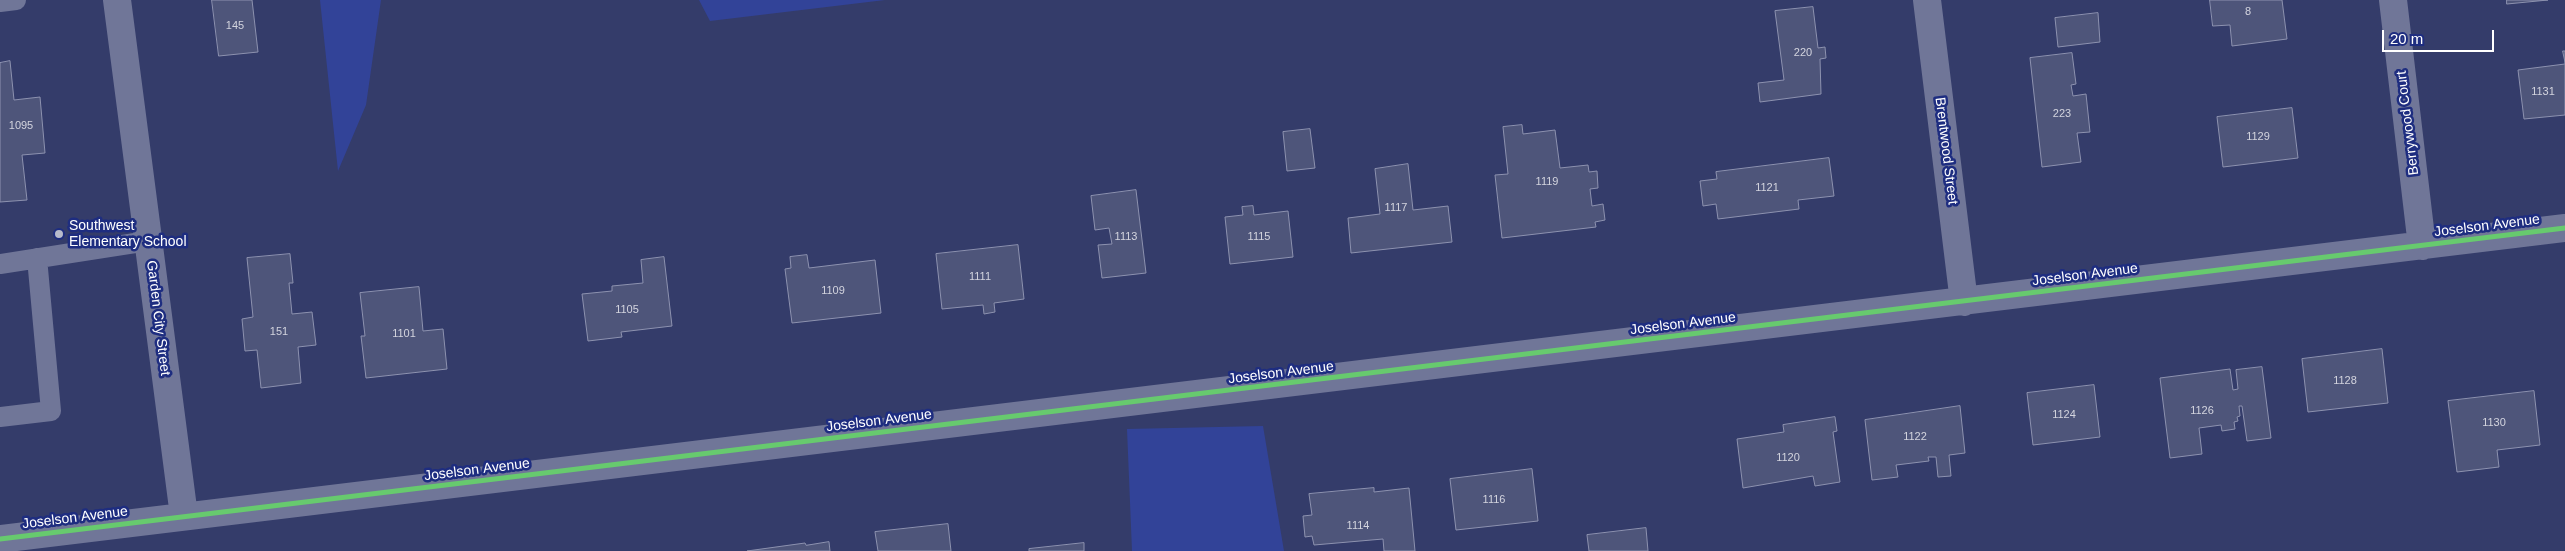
<!DOCTYPE html>
<html>
<head>
<meta charset="utf-8">
<style>
  body { margin:0 }
  #map { position:relative; width:2565px; height:551px; overflow:hidden; background:#343c6a; font-family:Helvetica,sans-serif }
  canvas { display:block }
  .scale { position:absolute; left:2382px; top:30px; width:112px; height:22px; box-sizing:border-box; border:2px solid #fff; border-top:0; padding-left:6px; font-size:15px; line-height:18px; white-space:nowrap; color:#fff; -webkit-text-stroke:4px #1e2d80; paint-order:stroke }
</style>
</head>
<body>
<div id="map">
<canvas width="2565" height="551"></canvas>
<div class="scale">20 m</div>
</div>
<script>
const context = document.querySelector('canvas').getContext('2d');
context.lineJoin = 'round';
function fillPath(path, color) {
  context.fillStyle = color;
  context.fill(path, 'evenodd');
}
function trace(path, color, width, dash) {
  context.strokeStyle = color;
  context.lineWidth = width;
  context.lineCap = dash ? 'butt' : 'round';
  context.setLineDash(dash || []);
  context.stroke(path);
}
function drawText(font, color, halo, rows, align = 'center') {
  context.font = font + ' Helvetica,sans-serif';
  context.lineWidth = 5;
  context.setLineDash([]);
  context.textBaseline = 'middle';
  context.strokeStyle = halo;
  context.fillStyle = color;
  for (const [text, x, y, turn = 0] of rows) {
    context.save();
    context.translate(x, y);
    context.rotate((+turn || 0) * Math.PI / 180);
    context.textAlign = isNaN(turn) ? turn : align;
    if (halo) context.strokeText(text, 0, 0);
    context.fillText(text, 0, 0);
    context.restore();
  }
}
const green = new Path2D(`
  M320 0H381L366 105 338 171Z
  M699 0H885L710 21Z
  M1263 426 1284 551H1132L1127 429Z`);
const building = new Path2D(`
  M212 0H252L258 52 219 56Z
  M2210 0H2282L2287 39 2232 46 2230 25 2213 26Z
  M2507 0H2548L2507 4Z
  M1813 7 1818 48 1825 47 1826 58 1820 59 1821 94 1760 102 1758 83 1784 80 1775 11Z
  M2098 13 2100 42 2058 47 2055 18Z
  M2563 51H2565V115L2524 119 2518 70 2565 64Z
  M2072 53 2076 84 2071 85 2073 96 2086 94 2090 132 2077 133 2081 162 2042 167 2030 58Z
  M10 61 14 100 40 97 45 153 22 155 27 200 0 202V63Z
  M2292 108 2298 158 2223 167 2217 117Z
  M1522 125 1523 134 1555 130 1560 168 1588 165 1589 172 1597 171 1598 188 1590 189 1592 206 1603 204 1605 220 1595 222 1596 227 1502 238 1495 175 1508 174 1503 127Z
  M1310 129 1315 168 1287 171 1283 132Z
  M1829 158 1834 196 1798 200 1799 209 1718 219 1716 204 1703 206 1700 181 1717 179 1716 172Z
  M1408 164 1413 210 1448 206 1452 242 1351 253 1348 218 1380 214 1375 169Z
  M1136 190 1146 273 1102 278 1098 245 1112 244 1109 228 1095 230 1091 196Z
  M1253 206 1254 215 1288 211 1293 257 1230 264 1225 217 1243 215 1242 207Z
  M1018 245 1024 299 994 303 995 312 984 314 983 305 942 309 936 254Z
  M290 254 293 283H289L292 314 312 312 316 345 298 347 301 383 261 388 257 350 245 351 242 319 253 317 247 258Z
  M807 255 809 268 875 260 881 313 792 323 785 269 791 268 790 257Z
  M664 257 672 326 621 332 622 337 588 341 582 294 612 291V286L643 283 641 260Z
  M419 287 423 331 443 329 447 369 366 378 361 336H365L360 293Z
  M2382 349 2388 403 2308 412 2302 359Z
  M2262 367 2271 438 2247 441 2242 406H2239L2240 416 2237 417 2238 421 2234 422 2235 429 2222 431 2221 425 2199 428 2202 454 2170 458 2160 378 2230 369 2233 390 2238 389 2236 370Z
  M2094 385 2100 437 2033 445 2027 393Z
  M2534 391 2540 445 2497 450 2499 467 2457 472 2448 401Z
  M1960 406 1965 453 1949 455 1951 476 1938 477 1936 457H1928L1929 461 1896 465 1898 477 1872 480 1865 420Z
  M1835 417 1837 431 1833 432 1840 482 1815 486 1813 476 1743 488 1737 439 1784 432 1783 425Z
  M1532 469 1538 521 1456 530 1450 479Z
  M1374 488V492L1409 488 1415 551H1384L1383 539 1314 545 1312 536 1305 537 1303 516 1312 515 1309 494Z
  M948 524 951 551H878L875 532Z
  M1646 528 1648 551H1589L1587 535Z
  M829 542 830 551H747L805 543 806 545Z
  M1084 543V551H1029V549Z`);
const service = new Path2D(`
  M0 2 16 0
  M0 264 148 241
  M0 417 51 411 37 258`);
const minor = new Path2D(`
  M117 0 184 516
  M1927 0 1964 302
  M2393 0 2422 246
  M0 539 2565 228`);
const cycleway = new Path2D(`
  M0 539 2565 228`);
const markers = [
  [59,234,5,"#b8bbcb"]
];
const numberNames = [
  ["8",2248,12],
  ["145",235,26],
  ["220",1803,53],
  ["1131",2543,92],
  ["223",2062,114],
  ["1095",21,126],
  ["1129",2258,137],
  ["1119",1547,182],
  ["1121",1767,188],
  ["1117",1396,208],
  ["1113",1126,237],
  ["1115",1259,237],
  ["1111",980,277],
  ["1109",833,291],
  ["1105",627,310],
  ["151",279,332],
  ["1101",404,334],
  ["1128",2345,381],
  ["1126",2202,411],
  ["1124",2064,415],
  ["1130",2494,423],
  ["1122",1915,437],
  ["1120",1788,458],
  ["1116",1494,500],
  ["1114",1358,526]
];
const streetNames = [
  ["Berrywood Court",2408,123,-97],
  ["Brentwood Street",1946,151,83],
  ["Joselson Avenue",2487,226,-7],
  ["Joselson Avenue",2085,275,-7],
  ["Garden City Street",158,318,83],
  ["Joselson Avenue",1683,324,-7],
  ["Joselson Avenue",1281,373,-7],
  ["Joselson Avenue",879,421,-7],
  ["Joselson Avenue",477,470,-7],
  ["Joselson Avenue",75,518,-7]
];
const poiNames = [
  ["Southwest",69,226],
  ["Elementary School",69,242]
];
fillPath(green, '#324398');
fillPath(building, '#4e557a');
trace(building, '#8d92af', 1);
trace(service, '#707698', 20);
trace(minor, '#707698', 28);
trace(cycleway, '#67ca6e', 5);
for (const [x, y, r, color] of markers) {
  const dot = new Path2D();
  dot.arc(x, y, r, 0, 2 * Math.PI);
  context.fillStyle = color;
  context.fill(dot);
  trace(dot, '#1e2d80', 2);
}
drawText('11px', '#d3d4de', null, numberNames);
drawText('14px', '#fff', '#1e2d80', streetNames);
drawText('14px', '#fff', '#1e2d80', poiNames, 'left');
</script>
</body>
</html>
